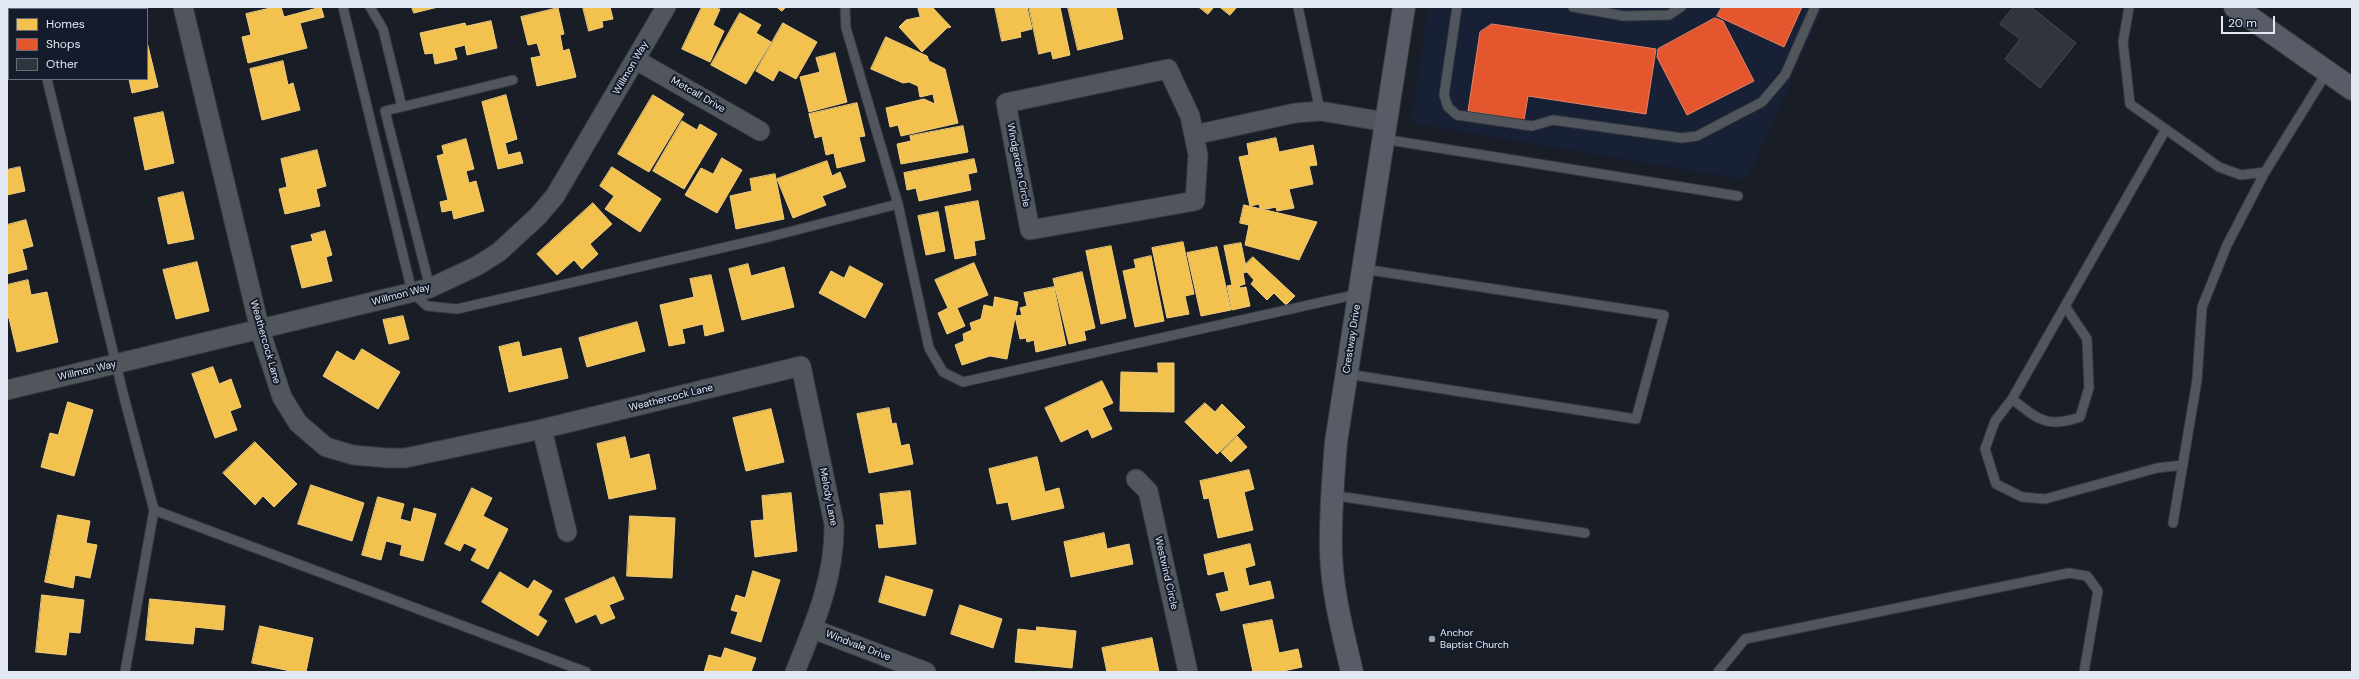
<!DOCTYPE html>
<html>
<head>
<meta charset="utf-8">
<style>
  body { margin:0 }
  #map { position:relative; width:2359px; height:679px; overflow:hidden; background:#191d26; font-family:"DM Sans",sans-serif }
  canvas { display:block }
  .frame { position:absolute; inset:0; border:8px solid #e3e9f4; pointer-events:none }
  .legend { position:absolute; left:8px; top:8px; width:140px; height:72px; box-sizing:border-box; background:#141c2b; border:1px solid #676e7b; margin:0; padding:5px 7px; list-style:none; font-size:12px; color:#e3e9f4 }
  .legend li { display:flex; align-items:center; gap:8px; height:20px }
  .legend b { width:20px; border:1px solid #676e7b }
  .scale { position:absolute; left:2221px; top:16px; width:54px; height:18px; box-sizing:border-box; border:2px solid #e3e9f4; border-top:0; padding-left:5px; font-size:12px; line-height:14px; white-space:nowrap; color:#e3e9f4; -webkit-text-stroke:3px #141c2b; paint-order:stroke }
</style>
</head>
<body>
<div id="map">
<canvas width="2359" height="679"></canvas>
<div class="frame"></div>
<ul class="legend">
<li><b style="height:11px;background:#f2c14e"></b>Homes</li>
<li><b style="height:11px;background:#e4572e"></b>Shops</li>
<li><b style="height:11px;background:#30343c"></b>Other</li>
</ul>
<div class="scale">20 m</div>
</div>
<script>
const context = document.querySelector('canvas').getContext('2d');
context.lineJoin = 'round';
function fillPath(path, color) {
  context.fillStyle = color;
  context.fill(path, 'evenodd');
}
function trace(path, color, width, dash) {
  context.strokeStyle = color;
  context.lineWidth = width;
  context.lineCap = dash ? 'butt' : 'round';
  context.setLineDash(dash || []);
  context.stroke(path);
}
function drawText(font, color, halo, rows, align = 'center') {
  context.font = font + ' "DM Sans",sans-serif';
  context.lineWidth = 4;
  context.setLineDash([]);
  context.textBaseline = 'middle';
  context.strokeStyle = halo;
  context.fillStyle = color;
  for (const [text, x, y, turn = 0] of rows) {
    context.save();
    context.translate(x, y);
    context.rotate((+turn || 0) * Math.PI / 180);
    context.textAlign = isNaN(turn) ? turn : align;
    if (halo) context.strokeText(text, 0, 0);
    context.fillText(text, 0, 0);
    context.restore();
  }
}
const built = new Path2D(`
  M1428 7H1824L1747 180 1411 123Z`);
const homes = new Path2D(`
  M275 7H281L284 17 321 7 324 17 300 23 307 48 248 63 242 37 251 35 246 14Z
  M412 7H438L414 13Z
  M583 7H610L613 19 602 21 603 27 589 31Z
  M702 7 720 9 713 25 724 31 710 62 682 49Z
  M777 7H786L782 11Z
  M918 7H932L951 27 947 28 922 52 899 27 906 20 920 17Z
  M995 7H1027L1032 29 1020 32 1021 37 1002 41Z
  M1029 7H1060L1070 55 1053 59 1051 51 1039 54Z
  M1068 7H1116L1123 39 1078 50Z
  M1199 7H1214L1208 14Z
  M1220 7H1237L1230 15Z
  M558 8 564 34 560 35 563 51 569 49 576 77 537 86 531 58 541 56 537 43 528 45 521 17Z
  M740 13 761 25 756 33 771 42 746 84 711 65Z
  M491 21 497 48 467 55 465 45 454 48 457 59 435 64 433 53 425 54 420 33 465 23 466 26Z
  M783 23 817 42 796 79 779 70 773 81 756 71Z
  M886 37 927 56 929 61 945 69 958 123 901 136 898 125 890 127 886 108 924 99 935 104 933 94 920 97 918 86 909 82 903 83 871 69Z
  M147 42 158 87 132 93 129 79H147Z
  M835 53 847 102 809 112 800 77 820 72 816 58Z
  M283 61 288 85 293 83 300 110 262 120 250 69Z
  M506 95 517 139 505 143 508 155 520 152 523 163 498 169 482 102Z
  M653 95 684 114 649 172 618 154Z
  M857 103 865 136 859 137 865 161 837 168 834 153 826 155 822 136 815 138 809 114Z
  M163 112 174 163 145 170 134 118Z
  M682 121 697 130 700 124 717 134 684 189 653 171Z
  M963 126 968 152 901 164 897 144 911 141 910 136Z
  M1276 138 1279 152 1313 145 1317 165 1309 166 1313 184 1289 189 1294 208 1277 211 1276 207 1267 209 1260 208 1259 204 1250 206 1239 157 1249 155 1247 144Z
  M466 139 474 169 466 171 469 183 476 181 484 211 454 219 452 210 442 212 440 202 448 200 437 156 444 154 442 146Z
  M317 150 326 186 316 189 320 206 285 214 279 189 287 187 281 159Z
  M722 158 742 170 717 213 685 195 701 168 713 174Z
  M974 159 977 172 968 174 971 190 919 201 916 188 907 190 904 173Z
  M827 161 832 176 840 172 846 187 822 196 826 205 793 218 777 179Z
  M20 167 25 191 7 195V170Z
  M612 167 661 199 640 232 605 209 614 196 600 186Z
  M775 174 784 219 736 229 730 196 752 191 750 179Z
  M183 192 194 239 168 244 158 198Z
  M978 201 985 239 974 241 976 255 955 259 945 207Z
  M593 203 612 224 590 244 598 254 582 269 574 260 557 275 537 254Z
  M1244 205 1317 222 1299 260 1245 245 1249 225 1240 223Z
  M938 212 945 251 926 255 918 216Z
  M26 220 33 246 22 249 27 269 7 274V225Z
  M325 231 332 255 326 257 332 281 302 288 291 246 313 241 311 235Z
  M1183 242 1194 294 1185 296 1189 314 1167 318 1152 248Z
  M1241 243 1247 272 1243 273 1245 284 1239 286 1240 288 1246 287 1250 306 1232 310 1227 286 1232 285 1224 246Z
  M1111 246 1126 318 1101 324 1086 251Z
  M1217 247 1231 310 1201 316 1187 253Z
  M1151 256 1164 321 1135 327 1123 271 1136 268 1134 260Z
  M1253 257 1295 296 1286 305 1274 293 1267 300 1251 284 1254 280 1247 272 1245 265Z
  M197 262 209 311 176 319 163 270Z
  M974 263 988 295 957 308 965 326 947 334 938 313 948 308 935 280Z
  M748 264 751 276 784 267 794 307 742 320 729 269Z
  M850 266 883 284 865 318 819 293 831 271 844 278Z
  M1082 272 1095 328 1084 331 1086 340 1069 344 1053 279Z
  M711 275 724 331 705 336 703 324 682 329 685 343 669 346 660 305 694 297 690 279Z
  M28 280 31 295 47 292 58 342 17 352 9 318H7V285Z
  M1054 287 1066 345 1036 352 1034 340 1027 342 1026 338 1020 339 1015 316 1022 315 1020 308 1027 306 1024 293Z
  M995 297 1018 302 1007 359 990 356 962 365 955 345 964 341 963 334 972 330 970 323 981 319 984 305 993 307Z
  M403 316 409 339 389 344 383 320Z
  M637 322 645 351 587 367 579 338Z
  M519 342 522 357 561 348 568 378 509 392 499 347Z
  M362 349 400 372 378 409 323 376 337 351 354 361Z
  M1158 363H1174V412L1120 411 1121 372 1158 373Z
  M213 367 219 384 231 379 241 407 230 411 237 430 215 438 192 374Z
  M1102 381 1113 403 1102 408 1112 429 1092 438 1088 429 1061 442 1045 408Z
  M68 402 93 410 74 476 41 467 50 433 58 435Z
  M1205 403 1215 412 1222 404 1245 427 1217 454 1185 422Z
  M889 408 892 424 896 423 901 446 909 444 913 464 869 473 857 414Z
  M771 409 784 462 746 471 733 418Z
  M1237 436 1247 447 1231 462 1221 452Z
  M625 437 630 459 649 454 656 489 609 499 597 444Z
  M255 442 297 484 274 507 263 496 255 505 223 473Z
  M1037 457 1045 492 1059 488 1064 508 1012 520 1008 502 997 504 989 469Z
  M1249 470 1254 489 1244 492 1253 530 1218 538 1209 498 1204 499 1200 481Z
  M311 485 364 503 352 541 298 524Z
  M472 488 492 498 483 516 508 529 488 569 471 560 477 549 464 543 460 551 445 544Z
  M910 491 916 544 879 548 876 525H884L880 494Z
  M791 493 797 551 755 557 751 521 764 520 762 496Z
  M378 497 404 504 400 519 411 522 414 508 436 514 423 561 400 555 402 545 386 541 381 560 362 555Z
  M58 515 90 521 86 543 97 545 90 578 75 575 73 588 45 582Z
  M630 516 675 518 672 578 627 576Z
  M1104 533 1107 549 1129 544 1133 564 1071 577 1064 542Z
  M1250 544 1255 565 1245 568 1249 586 1270 581 1274 598 1221 611 1216 594 1229 591 1224 571 1208 575 1204 555Z
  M753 571 780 580 761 642 731 633 738 612 731 610 736 595 745 598Z
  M500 572 528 589 534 580 552 591 538 615 547 621 538 636 482 602Z
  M886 576 933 590 925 616 879 602Z
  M614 577 624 599 609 605 615 618 601 624 596 614 576 623 565 599Z
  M42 595 84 600 80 633 69 632 66 655 36 652Z
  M150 599 225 606 223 630 195 627 193 644 146 640Z
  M960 605 1002 619 993 648 951 634Z
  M1272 620 1279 653 1298 649 1302 667 1279 672H1253L1243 625Z
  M260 626 313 638 306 672H295L252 663Z
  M1037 627 1076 631 1072 668 1015 662 1018 629 1036 631Z
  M1152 638 1159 672H1107L1102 648Z
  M725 648 756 658 751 672H704L709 655 721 658Z`);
const shops = new Path2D(`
  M1722 7H1802L1784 47 1717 16Z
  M1715 18 1723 21 1754 81 1687 115 1657 57 1658 49Z
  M1492 24 1656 49 1646 114 1528 96 1524 120 1468 111 1480 32Z`);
const building = new Path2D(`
  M2014 7H2031L2076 43 2040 88 2005 59 2020 39 2000 24Z`);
const lane = new Path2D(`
  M30 7V9
  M343 7 412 292 427 306 457 309 765 238 898 204
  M370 7 383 29 402 107
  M845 7 846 28 898 204 929 348 943 372 963 382 1358 294
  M1298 7 1320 111
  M1457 7 1444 95 1448 107 1457 115 1532 126 1553 120 1682 138 1697 136 1762 102 1785 75 1815 7
  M1573 7 1624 16 1669 15 1681 7
  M2129 7 2123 42 2130 104 2219 167 2241 175 2265 172 2327 72
  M47 79 125 401 154 510 125 672
  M1383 139 1738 196
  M430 288 385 111 513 80
  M2065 306 2087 339 2089 388 2080 417C2046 429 2038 419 2012 399L2166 129
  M1347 374 1636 419 1664 315 1363 269
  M2012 399 1995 421 1985 449 1996 484 2022 497 2045 499 2157 468 2183 465
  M1331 495 1585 533
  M154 510 586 672
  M2173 523 2197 380 2202 307 2227 245 2265 172
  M1718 672 1745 639 2069 573 2087 576 2098 591 2084 672`);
const street = new Path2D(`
  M183 7 260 330 282 397 298 423 326 447 353 455 388 458H405L542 429 801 366 834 524C835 577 815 623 795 672
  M636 60 760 131
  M1168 69 1190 116 1198 155 1195 201 1030 230 1006 103Z
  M1194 135 1295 113 1320 111 1386 122
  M7 390 430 288 477 266 499 252 538 216 555 196 666 7
  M542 429 567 532
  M1136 479 1148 491 1188 672
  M813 629 926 672`);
const secondary = new Path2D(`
  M2235 7 2352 89
  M1352 672C1343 633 1332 592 1331 552 1330 515 1333 479 1336 442L1404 7`);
const markers = [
  [1432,639,4,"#9ca2ac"]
];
const streetNames = [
  ["Willmon Way",631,68,-60],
  ["Metcalf Drive",698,95,30],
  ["Windgarden Circle",1018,165,79],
  ["Willmon Way",401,295,-15],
  ["Crestway Drive",1352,339,-81],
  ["Weathercock Lane",265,342,74],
  ["Willmon Way",87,371,-13],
  ["Weathercock Lane",671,398,-14],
  ["Melody Lane",828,497,79],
  ["Westwind Circle",1166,573,77],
  ["Windvale Drive",858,646,21]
];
const poiNames = [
  ["Anchor",1440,633],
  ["Baptist Church",1440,645]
];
fillPath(built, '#172034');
fillPath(homes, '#f2c14e');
trace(homes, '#eecd80', 1);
fillPath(shops, '#e4572e');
trace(shops, '#e48369', 1);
fillPath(building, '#30343c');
trace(building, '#474c53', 1);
trace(lane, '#363940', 11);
trace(street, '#363940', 21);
trace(secondary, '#363940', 24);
trace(lane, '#51555c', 9);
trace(street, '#51555c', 19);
trace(secondary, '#575c66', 22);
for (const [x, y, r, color] of markers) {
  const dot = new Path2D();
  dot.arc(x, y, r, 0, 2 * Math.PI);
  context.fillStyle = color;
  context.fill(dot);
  trace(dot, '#141c2b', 1.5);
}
drawText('10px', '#e3e9f4', '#141c2b', streetNames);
drawText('10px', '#e3e9f4', '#141c2b', poiNames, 'left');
</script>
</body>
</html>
